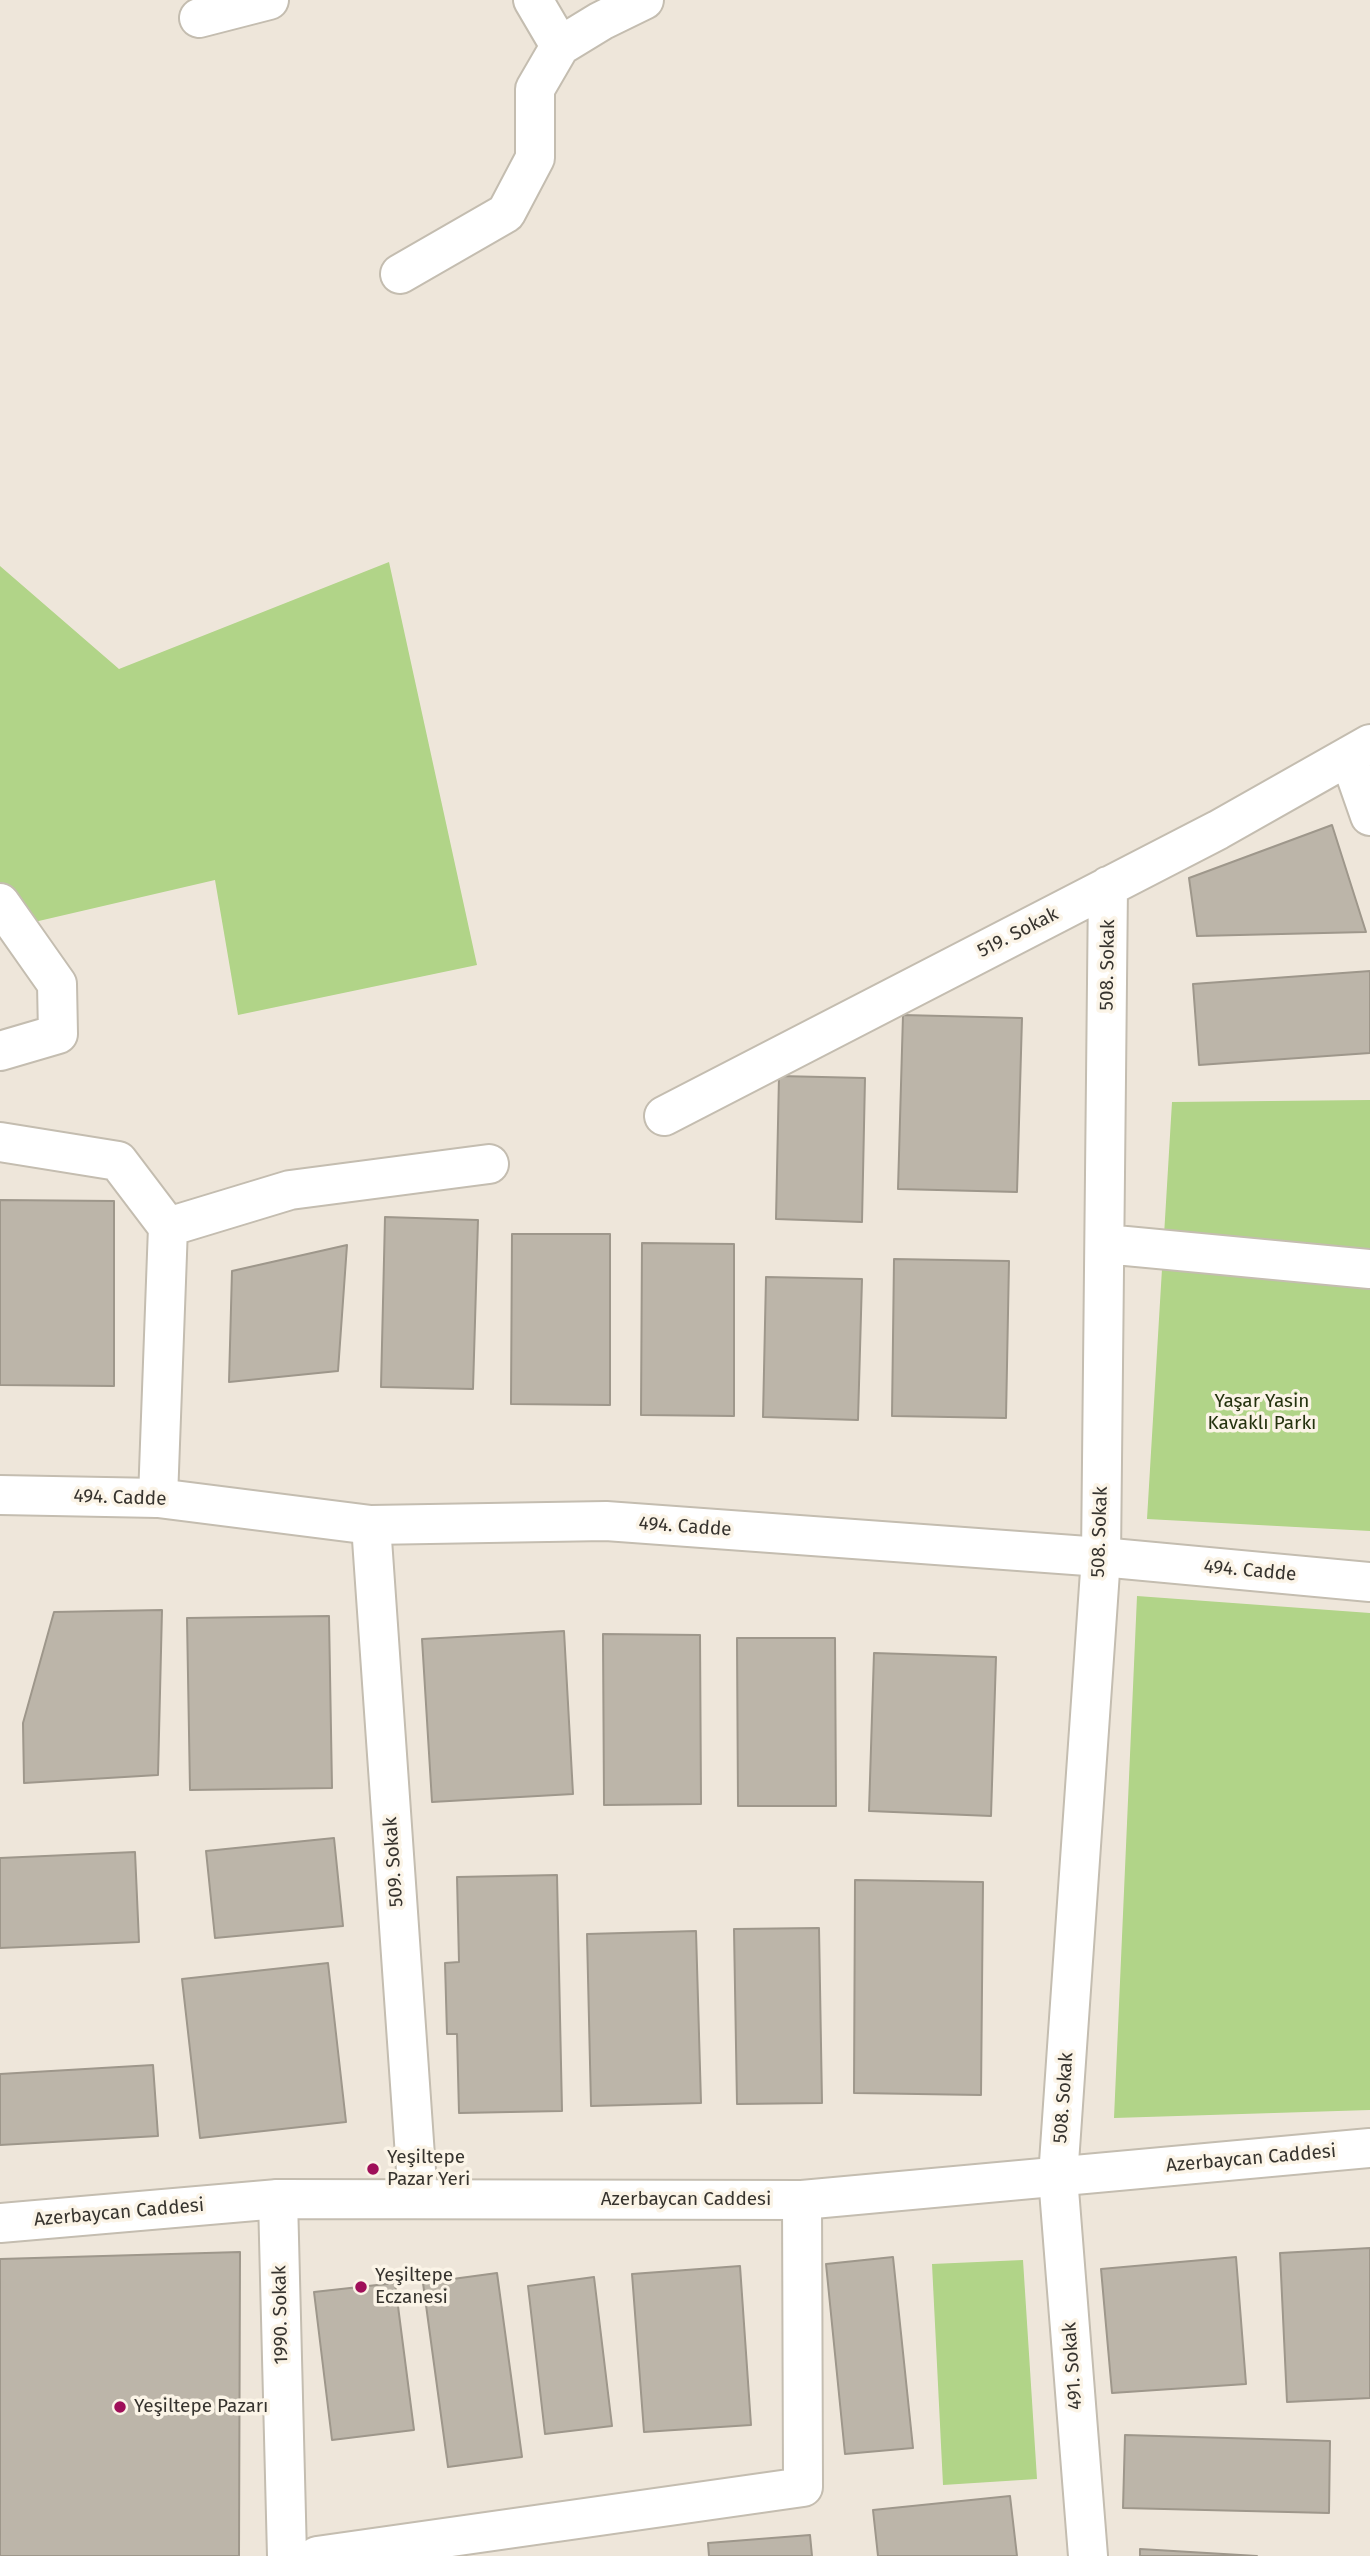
<!DOCTYPE html>
<html>
<head>
<meta charset="utf-8">
<style>
  body { margin:0 }
  canvas { display:block; background:#eee6da }
</style>
</head>
<body>
<canvas width="1370" height="2556"></canvas>
<script>
const context = document.querySelector('canvas').getContext('2d');
context.lineJoin = 'round';
function fillPath(path, color) {
  context.fillStyle = color;
  context.fill(path, 'evenodd');
}
function trace(path, color, width, dash) {
  context.strokeStyle = color;
  context.lineWidth = width;
  context.lineCap = dash ? 'butt' : 'round';
  context.setLineDash(dash || []);
  context.stroke(path);
}
function drawText(font, color, halo, rows, align = 'center') {
  context.font = font + ' "Fira Sans",sans-serif';
  context.lineWidth = 7;
  context.setLineDash([]);
  context.textBaseline = 'middle';
  context.strokeStyle = halo;
  context.fillStyle = color;
  for (const [text, x, y, turn = 0] of rows) {
    context.save();
    context.translate(x, y);
    context.rotate((+turn || 0) * Math.PI / 180);
    context.textAlign = isNaN(turn) ? turn : align;
    if (halo) context.strokeText(text, 0, 0);
    context.fillText(text, 0, 0);
    context.restore();
  }
}
const green = new Path2D(`
  M389 562 477 965 238 1015 215 880 0 930V566L119 669Z
  M1370 1100V1531L1147 1519 1172 1102Z
  M1137 1596 1370 1613V2110L1114 2118Z
  M1023 2260 1037 2479 943 2485 932 2264Z`);
const building = new Path2D(`
  M1332 825 1366 932 1197 936 1189 878Z
  M1370 971V1053L1199 1065 1193 984Z
  M903 1015 1022 1018 1017 1192 898 1189Z
  M779 1076 865 1078 862 1222 776 1219Z
  M0 1200 114 1201V1386L0 1385Z
  M385 1217 478 1220 473 1389 381 1387Z
  M512 1234H610V1405L511 1404Z
  M642 1243 734 1244V1416L641 1415Z
  M347 1245 338 1371 229 1382 232 1271Z
  M894 1259 1009 1261 1006 1418 892 1416Z
  M766 1277 862 1279 858 1420 763 1417Z
  M162 1610 158 1775 24 1783 23 1723 54 1612Z
  M329 1616 332 1788 190 1790 187 1618Z
  M564 1631 573 1794 432 1802 422 1639Z
  M603 1634 700 1635 701 1804 604 1805Z
  M737 1638H835L836 1806H738Z
  M874 1653 996 1657 991 1816 869 1811Z
  M334 1838 343 1926 215 1938 206 1851Z
  M135 1852 139 1942 0 1948V1858Z
  M557 1875 562 2111 459 2113 457 2034H447L445 1963 459 1962 457 1877Z
  M855 1880 983 1882 981 2095 854 2093Z
  M819 1928 822 2103 737 2104 734 1929Z
  M696 1931 701 2103 591 2106 587 1934Z
  M328 1963 346 2122 200 2138 182 1979Z
  M153 2065 158 2136 0 2145V2074Z
  M1370 2248V2398L1287 2402 1280 2253Z
  M240 2252 239 2556H0V2259Z
  M893 2257 913 2448 845 2454 826 2264Z
  M1236 2257 1246 2384 1112 2393 1101 2269Z
  M740 2266 751 2425 644 2432 632 2274Z
  M497 2273 522 2457 448 2467 423 2283Z
  M594 2277 612 2426 545 2434 528 2286Z
  M395 2283 414 2430 332 2440 314 2292Z
  M1125 2435 1330 2441 1329 2513 1123 2508Z
  M1010 2496 1017 2556H878L873 2510Z
  M810 2535 812 2556H709L708 2543Z
  M1140 2549 1257 2556H1140Z`);
const street = new Path2D(`
  M533 0 560 46
  M199 18 269 0
  M400 274 506 213 535 158V89L560 46 601 21 644 0
  M1349 756 1370 816
  M0 903 57 984 58 1034 0 1051
  M664 1116 1218 830 1370 744
  M0 1142 118 1161 168 1227
  M1105 1244 1370 1269
  M158 1498 168 1227 290 1190 489 1164
  M371 1525 418 2199
  M278 2199 287 2556
  M317 2556 803 2487 802 2200
  M1088 2556 1058 2177 1101 1557 1108 886`);
const secondary = new Path2D(`
  M0 1495 158 1498 371 1525 606 1521 1101 1557 1370 1582
  M0 2223 278 2199 802 2200 1370 2148`);
const markers = [
  [373,2169,7,"#9f0f59"],
  [361,2287,7,"#9f0f59"],
  [120,2407,7,"#9f0f59"]
];
const streetNames = [
  ["519. Sokak",1018,933,-27],
  ["508. Sokak",1108,965,-89],
  ["494. Cadde",120,1498,2],
  ["494. Cadde",685,1527,4],
  ["508. Sokak",1100,1532,-88],
  ["494. Cadde",1250,1571,5],
  ["509. Sokak",394,1862,-94],
  ["508. Sokak",1064,2098,-86],
  ["Azerbaycan Caddesi",1251,2159,-5],
  ["Azerbaycan Caddesi",686,2200],
  ["Azerbaycan Caddesi",119,2213,-5],
  ["1990. Sokak",281,2315,-91],
  ["491. Sokak",1073,2366,-94]
];
const parkNames = [
  ["Yaşar Yasin",1262,1402],
  ["Kavaklı Parkı",1262,1424]
];
const poiNames = [
  ["Yeşiltepe",387,2158],
  ["Pazar Yeri",387,2180],
  ["Yeşiltepe",375,2276],
  ["Eczanesi",375,2298],
  ["Yeşiltepe Pazarı",134,2407]
];
fillPath(green, '#b1d488');
fillPath(building, '#bcb5a9');
trace(building, '#9e978b', 2);
trace(street, '#c4bdb0', 42);
trace(secondary, '#c4bdb0', 42);
trace(street, '#fff', 38);
trace(secondary, '#fff', 38);
for (const [x, y, r, color] of markers) {
  const dot = new Path2D();
  dot.arc(x, y, r, 0, 2 * Math.PI);
  context.fillStyle = color;
  context.fill(dot);
  trace(dot, '#fbf4e7', 2.5);
}
drawText('19px', '#36332e', '#fbf4e7', streetNames);
drawText('19px', '#24320e', '#fbf4e7', parkNames);
drawText('19px', '#36332e', '#fbf4e7', poiNames, 'left');
</script>
</body>
</html>
